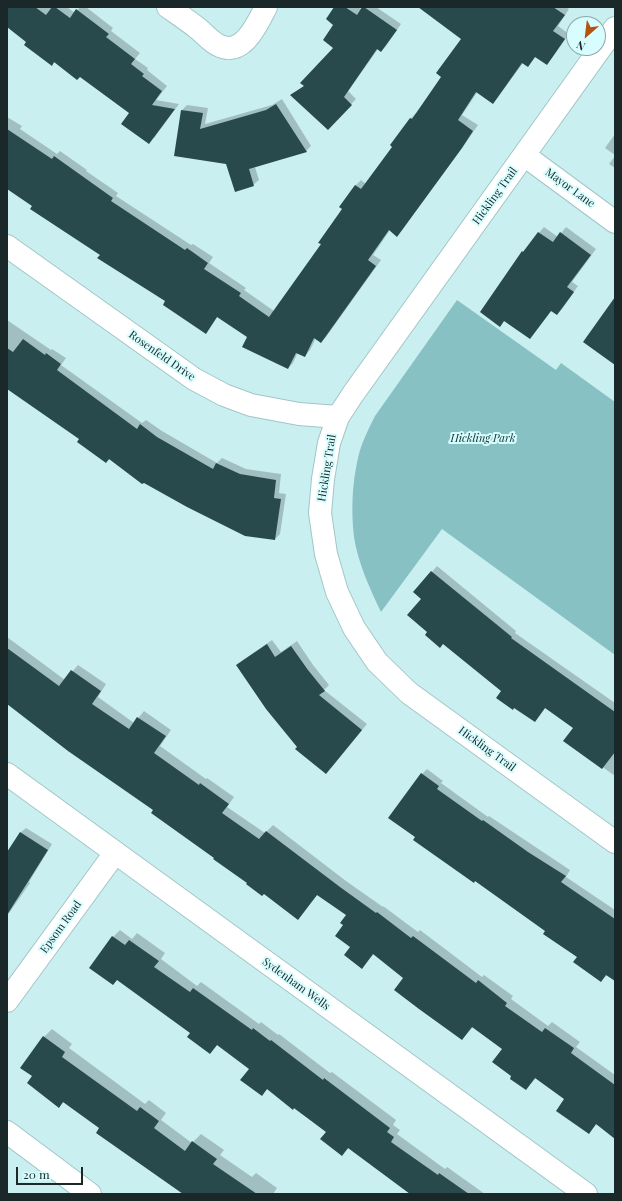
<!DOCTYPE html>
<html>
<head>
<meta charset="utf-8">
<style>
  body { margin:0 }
  #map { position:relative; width:622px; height:1201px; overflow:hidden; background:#caeff1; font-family:"Playfair Display",serif }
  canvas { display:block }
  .frame { position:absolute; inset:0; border:8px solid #1a2829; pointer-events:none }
  .north { position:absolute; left:566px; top:16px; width:40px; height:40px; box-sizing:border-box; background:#d7fdfe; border:1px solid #8ba8a9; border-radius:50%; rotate:208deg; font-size:11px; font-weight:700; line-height:16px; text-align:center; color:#1a2829 }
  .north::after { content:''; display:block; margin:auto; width:14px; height:18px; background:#b3530c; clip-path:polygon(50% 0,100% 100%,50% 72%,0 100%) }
  .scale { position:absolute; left:16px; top:1167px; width:67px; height:18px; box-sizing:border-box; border:2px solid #1a2829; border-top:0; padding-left:5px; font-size:12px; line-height:14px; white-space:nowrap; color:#1a2829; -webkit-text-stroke:3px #d7fdfe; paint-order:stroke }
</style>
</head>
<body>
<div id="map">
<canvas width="622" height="1201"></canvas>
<div class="frame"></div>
<div class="north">N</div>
<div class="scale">20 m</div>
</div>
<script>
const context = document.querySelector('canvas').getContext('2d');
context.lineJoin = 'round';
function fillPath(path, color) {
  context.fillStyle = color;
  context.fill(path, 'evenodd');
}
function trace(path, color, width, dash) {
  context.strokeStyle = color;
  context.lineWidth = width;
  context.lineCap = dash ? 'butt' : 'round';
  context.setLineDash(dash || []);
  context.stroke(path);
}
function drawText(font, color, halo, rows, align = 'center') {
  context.font = font + ' "Playfair Display",serif';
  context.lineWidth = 4;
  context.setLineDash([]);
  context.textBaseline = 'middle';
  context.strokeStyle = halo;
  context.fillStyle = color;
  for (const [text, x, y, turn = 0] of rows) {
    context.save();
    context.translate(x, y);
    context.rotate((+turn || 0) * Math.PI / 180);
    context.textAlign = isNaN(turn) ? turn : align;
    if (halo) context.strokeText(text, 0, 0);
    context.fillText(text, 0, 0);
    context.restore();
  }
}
const green = new Path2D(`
  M457 300 556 370 561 363 615 402V655L442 529 381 612C370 589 358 563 354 537 351 511 352 484 358 458 361 444 368 430 375 416Z`);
const shadow = new Path2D(`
  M7 7H67L75 13 80 7H86L113 28 111 31 140 53 135 59 148 68 147 70 167 86 156 100 179 104 154 138 130 113 80 76 55 62 52 65 28 42 7 26Z
  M335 7H358L362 10 364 7H376L401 24 386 46 381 51 378 49 348 91 356 99 328 129 292 95 305 85 335 47Z
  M422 7H566L569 9 558 26 569 34 552 58 547 64 536 56 528 66 523 63 498 97 493 102 478 91 462 115 478 125 467 141 402 230 397 236 390 230 373 255 381 260 326 337 321 342 316 338 310 350 305 356 298 352 293 363 288 368 249 336 218 316 206 332 166 301 34 205 7 187V117L22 126 20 129 57 154 60 151 87 170 86 171 118 193 116 196 191 245 193 244 213 257 209 263 246 288 244 290 274 311 322 244 355 186 361 180 366 184 394 147 411 118 416 113 417 114 442 76 462 39Z
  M282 99 311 146 306 151 255 167 259 180 253 185 227 164 182 110 187 105 208 108 205 124 272 105Z
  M615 134V155L605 148Z
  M615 156V168L609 164Z
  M544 227 558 237 566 227 596 249 572 282 578 286 562 309 557 314 552 310 530 338 505 320 500 326 481 312 523 252Z
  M7 320 51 350 52 349 66 358 61 365 142 423 146 420 162 431 217 463 222 458 246 469 281 474 279 493 286 494 280 534 275 539 110 459 106 462 80 438 9 389 7 391Z
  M437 566 516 631 515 633 615 703V776L565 740 574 727 546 707 535 721 502 691 429 632 423 598 415 592Z
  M7 637 65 680 78 665 106 684 98 697 134 723 144 711 171 730 160 746 206 779 207 778 234 797 227 807 265 833 273 825 346 881 383 907V906L418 932 420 930 482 977 484 975 513 996 511 999 548 1026 552 1022 580 1042 576 1047 615 1075V1137L597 1124 589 1132 566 1099 536 1078 526 1089 513 1076 503 1049 473 1027 462 1039 405 977 374 954 362 967 352 947 344 924 347 914 318 894 298 918 216 858 154 809 7 703Z
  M272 640 281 652 297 641 313 665 329 685 324 690 367 724 331 768 298 747 237 665 243 660Z
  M427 769 443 781 441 783 488 817 489 816 570 870 566 877 615 910V980L607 975 601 981 578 957 546 931 416 837 422 774Z
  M26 828 52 844 29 882 30 883 7 916V854L20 833Z
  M120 930 132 939 137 933 165 953 161 959 197 986 201 982 259 1024 261 1022 278 1035 279 1034 330 1073 332 1072 396 1120 393 1125 400 1130 397 1134 445 1169 447 1167 485 1194H413L349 1148 342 1154 327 1132 267 1089 261 1095 250 1069 218 1044 210 1053 192 1033 113 937Z
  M52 1029 72 1044 69 1048 145 1104 149 1100 166 1113 161 1120 192 1143 201 1134 224 1150 220 1155 252 1177 256 1173 277 1188 273 1194H185L101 1128 64 1102 59 1106 33 1076 44 1037Z`);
const building = new Path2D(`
  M7 7H35L46 15 52 7H55L70 18 76 9 109 34 106 37 135 59 131 64 144 74 142 76 162 91 152 105 175 109 149 144 121 124 129 113 80 77 77 80 54 62 52 66 24 45 26 42 7 27Z
  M334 7H345L357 15 362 7H364L397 30 381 52 377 49 344 97 352 105 328 130 290 95 304 86 300 83 333 48 323 40 333 25 326 19Z
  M418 7H553L565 15 553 31 565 39 547 65 535 57 528 67 522 63 493 104 476 92 458 120 473 131 462 148 397 237 389 230 368 260 376 266 321 343 314 338 305 357 296 353 288 369 242 347 247 337 217 317 206 334 163 305 165 301 97 258 100 255 30 209 32 206 7 189V129L52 159 54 156 113 198 111 201 185 250 187 248 208 263 204 269 241 293 239 296 269 317 321 244 318 243 342 209 339 207 355 185 361 189 392 147 390 145 410 118 412 119 441 77 436 73 461 39Z
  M276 104 307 152 249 169 254 186 235 192 226 164 174 156 181 110 203 113 200 129 266 110Z
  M538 232 553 242 560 232 591 255 567 287 574 292 557 315 551 311 530 339 504 321 500 327 480 312 522 251 523 252Z
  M615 297V365L583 342Z
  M23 339 45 355 46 353 61 364 57 370 137 429 140 424 157 437 213 469 216 463 240 474 276 480 274 498 281 499 275 540 245 536 187 507 144 483 142 484 109 459 106 463 77 442 79 439 7 389V348L13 352Z
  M431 571 512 637 511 638 615 712V752L602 769 563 741 573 728 545 708 535 722 514 708 513 710 496 698 501 691 443 644 440 648 425 635 427 632 407 615 421 599 413 592Z
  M267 644 275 657 291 646 308 670 325 691 319 695 362 730 326 774 295 749 297 747 266 709 236 665Z
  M7 648 59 686 71 670 101 691 92 704 129 729 137 717 166 736 154 753 199 785 200 783 229 804 222 813 259 839 266 831 340 887 376 913 377 912 411 938 413 936 476 983 478 980 507 1003 505 1006 542 1032 545 1028 574 1048 571 1053 615 1085V1139L596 1124 589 1134 556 1111 564 1099 535 1078 526 1090 510 1079 511 1076 492 1062 502 1049 472 1027 462 1040 419 1009 394 990 403 978 373 954 362 969 344 955 350 947 335 936 343 925 340 923 346 915 317 895 298 920 264 894 262 896 246 884 247 883 213 859 214 858 151 813 153 810 68 751 7 704Z
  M421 773 439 786 437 789 482 821 483 820 528 852 566 876 561 882 615 919V981L606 975 601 982 573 962 577 957 543 934 545 931 475 881 474 883 413 840 415 837 388 818Z
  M20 832 48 850 7 915V852Z
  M112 936 125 945 129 940 159 961 154 967 190 992 193 988 252 1030 253 1028 270 1041 271 1040 323 1080 324 1078 390 1128 387 1132 394 1137 391 1142 438 1175 439 1173 469 1194H410L348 1148 342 1156 320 1139 326 1132 294 1108 293 1110 267 1089 262 1096 240 1080 249 1069 217 1045 210 1054 187 1037 190 1033 117 980 113 985 89 968Z
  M43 1036 65 1052 62 1057 137 1111 140 1107 159 1121 154 1128 185 1151 192 1141 217 1159 213 1164 257 1194H183L96 1133 99 1128 63 1102 59 1108 27 1083 32 1076 20 1068Z`);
const minor = new Path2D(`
  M168 7C178 14 187 20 196 27 204 33 210 41 218 45 243 58 257 24 266 7
  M615 28 353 394 338 417 329 443 323 479 320 513 326 554 337 592 354 628 377 662 409 693 615 842
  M524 155 615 222
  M7 246 194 379 224 395 251 405 299 414 338 417
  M7 774 586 1194
  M7 1001 115 853
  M7 1132 90 1194`);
const streetNames = [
  ["Mayor Lane",570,188,36],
  ["Hickling Trail",495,196,-54],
  ["Rosenfeld Drive",162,356,35],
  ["Hickling Trail",327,468,-81],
  ["Hickling Trail",487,749,36],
  ["Epsom Road",61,927,-54],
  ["Sydenham Wells",296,984,36]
];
const parkNames = [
  ["Hickling Park",483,439]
];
fillPath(green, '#88c1c4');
fillPath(shadow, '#0003');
fillPath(building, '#294a4c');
trace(minor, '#a2c6c7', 24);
trace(minor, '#fff', 22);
drawText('11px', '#1a2829', '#d7fdfe', streetNames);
drawText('italic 11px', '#0c2f31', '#d7fdfe', parkNames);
</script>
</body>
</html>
